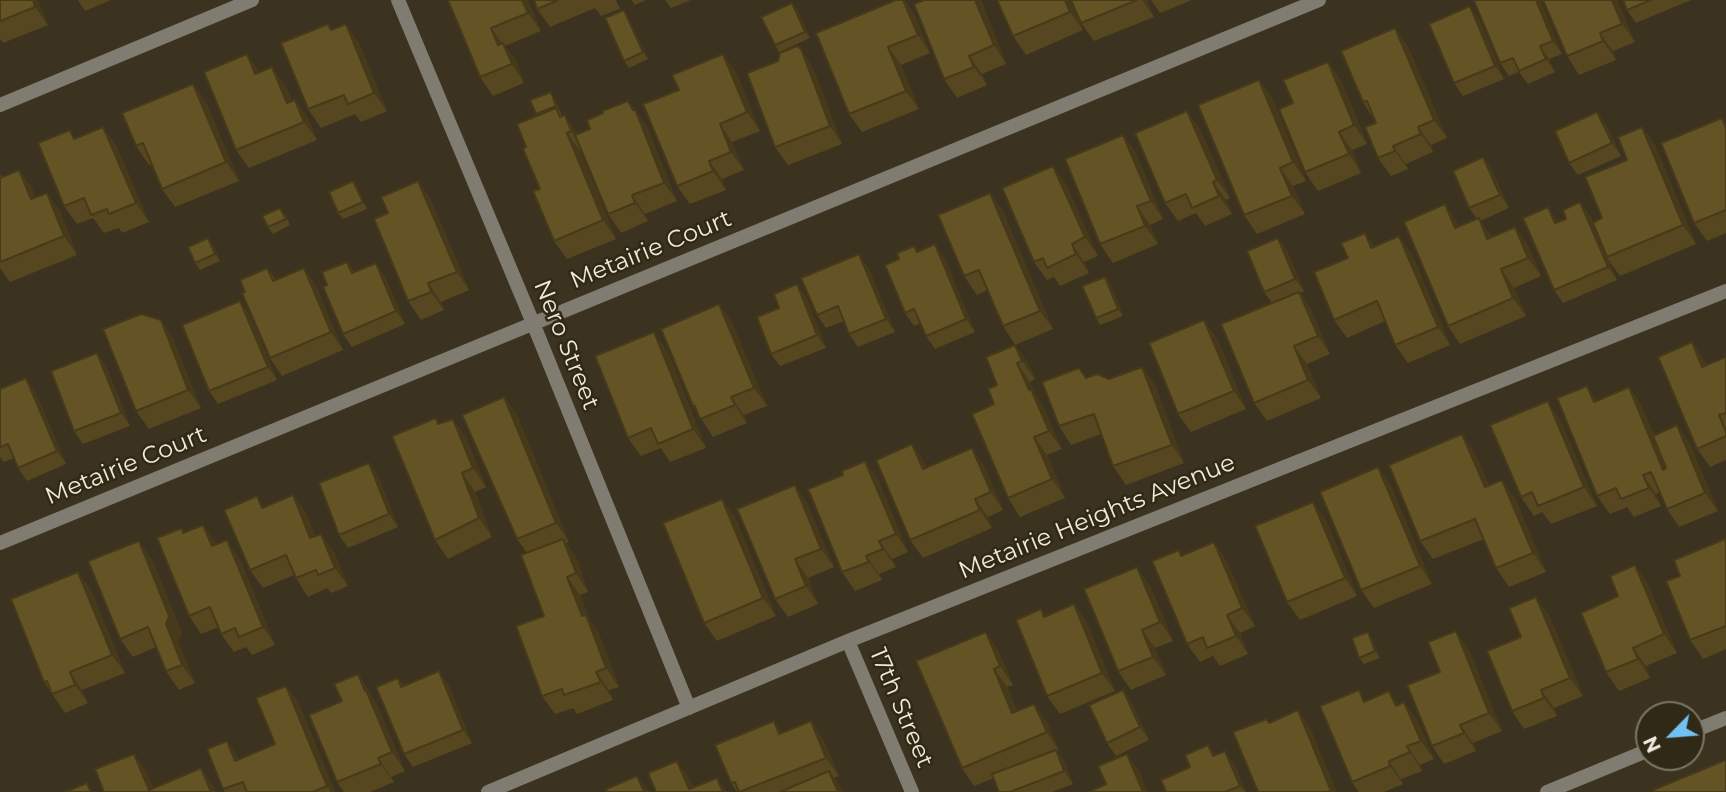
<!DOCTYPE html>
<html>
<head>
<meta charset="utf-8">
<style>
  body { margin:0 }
  #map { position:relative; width:1726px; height:792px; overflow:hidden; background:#3b331f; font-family:Montserrat,sans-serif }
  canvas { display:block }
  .north { position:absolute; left:1635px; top:701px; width:70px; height:70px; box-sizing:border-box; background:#302915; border:2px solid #7c7665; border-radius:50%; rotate:245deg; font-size:19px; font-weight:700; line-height:28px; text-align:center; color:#efeade }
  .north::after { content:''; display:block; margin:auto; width:24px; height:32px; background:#71c1f5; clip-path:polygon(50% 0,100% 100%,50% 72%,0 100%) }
</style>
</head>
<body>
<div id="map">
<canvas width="1726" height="792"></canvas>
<div class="north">N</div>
</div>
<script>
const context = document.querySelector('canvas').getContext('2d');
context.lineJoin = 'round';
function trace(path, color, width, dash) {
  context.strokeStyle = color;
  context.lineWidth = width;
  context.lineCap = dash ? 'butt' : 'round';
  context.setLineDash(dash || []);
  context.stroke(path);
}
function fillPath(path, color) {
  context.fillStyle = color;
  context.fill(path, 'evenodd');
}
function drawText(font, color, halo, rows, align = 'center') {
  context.font = font + ' Montserrat,sans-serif';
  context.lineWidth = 5;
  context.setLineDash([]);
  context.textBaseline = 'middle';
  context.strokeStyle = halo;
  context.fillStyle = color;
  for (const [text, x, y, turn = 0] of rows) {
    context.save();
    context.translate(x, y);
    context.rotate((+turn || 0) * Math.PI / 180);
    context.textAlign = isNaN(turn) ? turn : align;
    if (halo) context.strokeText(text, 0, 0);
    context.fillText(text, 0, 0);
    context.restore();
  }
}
const street = new Path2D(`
  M398 0 533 323 689 708
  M0 105 252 0
  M0 543 1319 0
  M848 641 912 792
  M1691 732 1726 718
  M488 792 848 641 1726 291
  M1547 792 1649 750`);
const wall = new Path2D(`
  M0 0H38L48 25 3 43 0 39Z
  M78 0H111L85 11Z
  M448 0H528L541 31 505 46 516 61 524 83 493 96 480 77Z
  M534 0H616L620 9 601 16 595 8 550 27 537 9Z
  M631 0H646L635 5Z
  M665 0H691L671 8Z
  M896 0H904L915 16 930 53 901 65 919 109 862 132 849 114Z
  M924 0H981L1006 64 982 74 987 85 957 98 944 79Z
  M997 0H1070L1083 30 1026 55 1013 36Z
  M1071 0H1147L1154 17 1094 41 1081 23Z
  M1151 0H1192L1160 13Z
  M1540 0 1562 54 1549 59 1555 72 1528 84 1519 72 1509 76 1500 63Z
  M1543 0H1617L1635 42 1613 51 1616 60 1579 75 1567 56Z
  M1623 0H1691L1636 23 1627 10Z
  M797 9 810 38 779 52 775 45Z
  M628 17 648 59 629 68 624 61Z
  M1479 19 1504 79 1463 96 1454 83Z
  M1395 28 1408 47 1447 138 1431 145 1433 152 1406 164 1408 169 1391 176 1378 158 1376 123 1363 102Z
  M332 30 359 43 387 111 361 122 355 114 321 128 308 109Z
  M1328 62 1341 80 1367 144 1352 150 1361 173 1318 191 1305 172Z
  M813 68 842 144 788 165 775 147Z
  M259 72 285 85 292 101 295 100 308 118 317 140 249 168 236 150Z
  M736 72 760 131 732 142 744 170 722 179 726 190 690 204 677 186Z
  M1259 80 1272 98 1306 181 1293 186 1305 214 1257 234 1244 215Z
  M193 84 206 102 239 181 175 207 162 189 152 164 149 165 136 146Z
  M551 92 555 99 561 113H560L578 134 590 129 603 113 628 101 647 127 677 201 645 214 648 221 621 233 608 214 582 150 580 151 616 239 567 259 554 241 540 189 526 147 537 116 530 100Z
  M1187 111 1200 129 1230 198 1226 200 1232 214 1205 226 1196 213 1178 221 1165 203Z
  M1597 112 1606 125 1621 156 1578 175 1569 163Z
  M1722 118 1726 124V233L1707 241 1694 223Z
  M1642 127 1655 145 1696 244 1620 276 1607 258 1617 280 1563 303 1554 290 1548 207 1558 222 1590 215 1603 248 1602 218Z
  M1123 135 1136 153 1163 219 1150 225 1158 244 1113 263 1100 244Z
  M76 138 116 145 149 222 122 233 119 228 104 233 93 218 77 224 64 206Z
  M1483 157 1492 170 1509 208 1480 221 1492 237 1515 227 1528 245 1541 276 1514 288 1526 316 1460 344 1448 326 1445 204 1459 227 1477 219 1469 208Z
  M19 170 32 188 35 197 60 211 77 255 10 282 0 268V174L2 177Z
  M353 181 357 187 367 209 343 219 338 213Z
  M418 181 431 200 469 290 441 302 444 310 421 320 408 301 388 213Z
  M1066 184 1098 256 1084 262 1089 273 1060 286 1054 277 1047 280 1034 262Z
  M1003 211 1053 329 1015 345 1003 326 987 290 977 295 964 276Z
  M285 214 290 225 273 234 268 227Z
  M208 238 213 245 220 261 200 270 195 263Z
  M1278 238 1287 251 1304 291 1300 293 1311 310 1330 354 1307 364 1321 398 1267 421 1254 403 1272 303 1264 292Z
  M914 246 918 251 944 257 975 332 935 349 926 336 920 323 914 326 905 313 899 259Z
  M1374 246 1412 254 1450 345 1408 363 1395 345 1385 321 1347 338 1334 320Z
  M347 262 354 272 385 276 405 324 352 347 343 334 327 285Z
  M868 267 895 332 858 347 849 334 844 321 826 328 817 315Z
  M267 268 276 280 304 268 316 286 343 350 282 376 270 358 245 292Z
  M1110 283 1123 316 1100 325 1096 318Z
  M806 297 826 348 780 366 771 354Z
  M719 304 732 323 767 406 744 415 747 423 713 437 693 406Z
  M249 314 277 380 218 404 209 391Z
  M161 320 173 339 201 408 149 429 136 411Z
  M1217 338 1246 409 1191 432 1178 414Z
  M1692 342 1707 365 1726 357V460L1710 467 1697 449Z
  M1015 345 1028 363 1035 379 1030 382 1038 399 1044 408 1062 449 1047 455 1065 498 1020 517 1008 498 997 385Z
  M667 350 706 448 670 462 661 448 641 456 628 438Z
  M97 353 106 366 130 426 83 444 74 431Z
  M1142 367 1155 385 1184 463 1126 485 1113 466 1101 434 1071 445 1059 426 1086 378 1109 379Z
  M1629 387 1641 405 1654 435 1677 425 1690 444 1718 511 1679 527 1667 509 1660 492 1656 494 1661 506 1634 517 1627 507 1610 514 1597 496V401Z
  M0 389 35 391 66 464 27 481 18 468 14 458 4 462 0 457Z
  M504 397 517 415 569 542 566 543 576 557 588 592 580 595 590 621 599 634 619 687 609 690 613 700 577 714 573 708 555 714 542 696 544 616 527 553 517 539Z
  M1560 419 1597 506 1551 524 1542 512 1534 516 1521 497Z
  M440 424 466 437 486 487 475 492 492 537 448 559 435 540Z
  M912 444 927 467 984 466 1003 510 988 517 992 528 923 558 910 540Z
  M1475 453 1489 486 1515 498 1546 572 1509 587 1496 568 1484 539 1433 559 1420 541Z
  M865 461 878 479 908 552 892 559 896 567 879 574 882 580 855 591 842 572 843 475Z
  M369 463 378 476 398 527 348 548 339 535Z
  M1378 467 1391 486 1432 584 1374 608 1361 590Z
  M293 495 306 513 315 536 334 552 348 586 331 593 327 588 308 597 294 575 263 588 250 570 265 507Z
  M807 503 834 567 808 578 818 604 788 617 775 599Z
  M735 517 776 616 717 641 704 623Z
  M1326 520 1357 596 1300 620 1287 602Z
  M184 532 216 543V545L240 559 275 645 252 655 246 647 234 652 221 634 219 627 201 634 189 616Z
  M1725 539 1726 541V649L1703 659 1690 640 1680 576Z
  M1183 556 1226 560 1255 626 1240 633 1248 654 1220 666 1213 656 1200 662 1187 644Z
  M152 559 182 634 178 642 195 683 179 690 166 671 156 647 133 657 120 639Z
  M1635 565 1647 583 1677 653 1646 666 1650 678 1619 691 1606 672 1618 596Z
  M1150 585 1173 641 1155 648 1166 675 1131 690 1118 671Z
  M91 590 125 673 82 690 88 703 65 713 44 682Z
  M1074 604 1087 623 1115 691 1060 714 1047 696 1046 616Z
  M1549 615 1583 696 1554 708 1557 716 1524 729 1512 711 1521 637Z
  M986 632 998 650 1013 685 1007 687 1017 711 1047 722 1059 751H1057L1065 763 1073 784 1052 792H999L994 778 974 786 962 768Z
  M1372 639 1380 658 1364 664 1359 658Z
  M1469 650 1502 731 1473 743 1476 751 1444 764 1432 746 1440 672Z
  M358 674 370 692 375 702 379 709 405 771 391 777 394 782 370 792H344L337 782Z
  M398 678 403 686 448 684 472 743 413 767 404 754Z
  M286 686 299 704 335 792H225L223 789 227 741 239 759 275 744Z
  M1123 690 1132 703 1149 740 1116 756 1107 743Z
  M1366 701 1399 705 1417 720 1434 759 1420 765 1422 771 1401 779 1403 784 1384 792H1359L1352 782Z
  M811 721 823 739 839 776 834 778 843 792H737L731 783 782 733Z
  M1208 745 1215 755 1234 763 1246 792H1166Z`);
const shadedWall = new Path2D(`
  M33 0H38L48 25 35 7Z
  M522 0H528L541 31 528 13Z
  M903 0 915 16 930 53 918 35Z
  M975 0H981V1L1006 64 994 45Z
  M1065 0H1070L1083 30 1070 12Z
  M1142 0H1147L1154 17Z
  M1536 0H1540L1562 54 1553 41Z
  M1612 0H1617L1635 42 1622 24Z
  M792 3 797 9 810 38 805 32Z
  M1470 6 1479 19 1504 79 1495 66Z
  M624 10 628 17 648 59 643 52Z
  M346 24 359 43 387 111 374 93Z
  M491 28 504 46 498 45Z
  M1395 28 1408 47 1447 138 1434 120Z
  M1600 33 1613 51 1616 60 1603 41Z
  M503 43 516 61 524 83 512 64Z
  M1540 46 1549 59 1555 72 1546 59Z
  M888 47 901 65 919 109 906 91Z
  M801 49 813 68 842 144 830 126Z
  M247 54 260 73 255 74Z
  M723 54 736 72 760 131 747 112Z
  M969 56 982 74 987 85 974 67Z
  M1328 62 1341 80 1367 144 1354 125Z
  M272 67 285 85 300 121 287 103Z
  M1259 80 1272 98 1306 181 1293 162Z
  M193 84 206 102 239 181 226 162Z
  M551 92 555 99 561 113 556 106Z
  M295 100 308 118 317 140 304 122Z
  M628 101 647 127 677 201 664 183Z
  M1187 111 1200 129 1230 198 1217 180Z
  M1597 112 1606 125 1621 156 1612 143Z
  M565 115 577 134 584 150 571 131Z
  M720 124 732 142 744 170 731 152Z
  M103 127 116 145 149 222 136 203Z
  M1418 127 1431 145 1433 152 1421 134Z
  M1642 127 1655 145 1696 244 1683 225Z
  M1339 132 1352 150 1361 173 1349 154Z
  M567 133 580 151 616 239 603 220Z
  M1123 135 1136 153 1163 219 1151 201Z
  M1393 146 1406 164 1408 169 1395 151Z
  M1483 157 1492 170 1509 208 1500 195Z
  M709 161 722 179 726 190 713 171Z
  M1053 166 1066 184 1098 256 1085 237Z
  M1280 168 1293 186 1305 214 1292 196Z
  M19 170 32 188 43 217 31 199Z
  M353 181 357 187 367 209 363 202Z
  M418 181 431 200 469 290 457 272Z
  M1213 182 1226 200 1232 214 1219 196Z
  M47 193 60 211 77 255 64 236Z
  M990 193 1003 211 1053 329 1040 311Z
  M632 195 645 214 648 221 635 203Z
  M1580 202 1590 215 1617 280 1608 267Z
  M1445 204 1457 222 1468 247 1455 228Z
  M1137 206 1150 225 1158 244 1145 226Z
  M1548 207 1557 220 1564 236 1555 223Z
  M1479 218 1491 237 1487 239Z
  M1515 227 1528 245 1541 276 1528 258Z
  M1365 233 1378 252 1371 248Z
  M1399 236 1412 254 1450 345 1438 327Z
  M208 238 213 245 220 261 215 254Z
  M1278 238 1287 251 1304 291 1295 279Z
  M935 244 944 257 975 332 966 319Z
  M1072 244 1084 262 1089 273 1076 254Z
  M859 254 868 267 895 332 886 319Z
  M376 263 385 276 405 324 396 311Z
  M304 268 316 286 343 350 331 332Z
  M1501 269 1514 288 1526 316 1513 298Z
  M1105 277 1110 283 1123 316 1118 309Z
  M428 283 441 302 444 310 431 292Z
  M797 284 806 297 826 348 817 335Z
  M1299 292 1311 310 1330 354 1318 336Z
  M240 301 249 314 277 380 268 367Z
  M719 304 732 323 767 406 754 388Z
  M161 320 173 339 201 408 188 390Z
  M1204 320 1217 338 1246 409 1234 391Z
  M654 332 667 350 706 448 693 429Z
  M1692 342 1705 361 1715 385 1702 367Z
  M1015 345 1028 363 1035 379 1022 361Z
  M1294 346 1307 364 1321 398 1308 380Z
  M97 353 106 366 130 426 121 413Z
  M1017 363 1030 382 1038 399 1044 408 1062 449 1049 431Z
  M1142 367 1155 385 1184 463 1172 445Z
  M26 378 35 391 66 464 57 451Z
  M1587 386 1600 405 1594 402Z
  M1629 387 1641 405 1676 488 1663 470Z
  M504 397 517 415 569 542 556 523Z
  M731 397 744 415 747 423 735 405Z
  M1548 401 1560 419 1597 506 1584 487Z
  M453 419 466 437 486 487 473 468Z
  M1677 425 1690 444 1718 511 1705 493Z
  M1462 434 1475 453 1497 506 1485 487Z
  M1034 437 1047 455 1065 498 1052 479Z
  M912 444 925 463 935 487 923 469Z
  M972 448 984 466 1003 510 991 492Z
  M865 461 878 479 908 552 896 534Z
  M369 463 378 476 398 527 389 514Z
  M1378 467 1391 486 1432 584 1420 566Z
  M462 473 475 492 492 537 479 518Z
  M1643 475 1656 494 1661 506 1649 488Z
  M1502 480 1515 498 1546 572 1533 553Z
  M795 485 807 503 834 567 821 549Z
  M293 495 306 513 323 556 310 538Z
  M722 499 735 517 776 616 763 598Z
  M975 499 988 517 992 528 980 510Z
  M1313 502 1326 520 1357 596 1345 578Z
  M203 525 216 543 225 565 212 546Z
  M321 534 334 552 348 586 335 568Z
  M563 539 576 557 588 592 576 573Z
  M227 540 240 559 275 645 263 627Z
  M139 541 152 559 182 634 178 642 195 683 182 665 166 624Z
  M879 541 892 559 896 567 883 549Z
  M1214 542 1226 560 1255 626 1242 608Z
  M866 556 879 574 882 580 869 562Z
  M795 559 808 578 818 604 806 586Z
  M1635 565 1647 583 1677 653 1664 634Z
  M1137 567 1150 585 1173 641 1160 622Z
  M78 572 91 590 125 673 112 655Z
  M567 577 580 595 590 621 599 634 619 687 606 668 582 616Z
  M1536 597 1549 615 1583 696 1570 678Z
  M1074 604 1087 623 1115 691 1102 673Z
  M1227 615 1240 633 1248 654 1236 636Z
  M1142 630 1155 648 1166 675 1153 657Z
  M1456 631 1469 650 1502 731 1489 713Z
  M986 632 998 650 1013 685 1000 666Z
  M1368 632 1372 639 1380 658 1375 651Z
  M1633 648 1646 666 1650 678 1638 659Z
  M994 669 1007 687 1025 731 1012 713Z
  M439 671 448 684 472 743 463 730Z
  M70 672 82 690 88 703 75 685Z
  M596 672 609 690 613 700 601 682Z
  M358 674 370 692 375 702 379 709 405 771 392 752Z
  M286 686 299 704 335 792H331L327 786Z
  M1123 690 1132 703 1149 740 1140 727Z
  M1541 690 1554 708 1557 716 1544 698Z
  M1389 691 1402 709 1396 706Z
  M1404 702 1417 720 1434 759 1421 741Z
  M1034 704 1047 722 1059 751 1047 732Z
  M1298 710 1311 729 1337 792H1332Z
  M774 721 787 739 779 734Z
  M811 721 823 739 839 776 826 758Z
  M1460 725 1473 743 1476 751 1464 733Z
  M227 741 239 759 235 761Z
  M1407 746 1420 765 1422 771 1410 752Z
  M1056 750 1065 763 1073 784 1064 771Z
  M1225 751 1234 763 1246 792H1245L1240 786Z
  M134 754 147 772 155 792H150Z
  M1127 754 1140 772 1148 792H1143Z
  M378 758 391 777 394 782 381 764Z
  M677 761 690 779 695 792 689 789Z
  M1389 761 1401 779 1403 784 1390 766Z
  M201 768 214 787 216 792H211Z
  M829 771 842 789 843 792H838Z
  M637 776 649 792H644Z
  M717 778 727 792H723Z`);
const building = new Path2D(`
  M0 0H33L35 7 0 21Z
  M448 0H522L528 13 491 28 498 45 503 43 512 64 480 77Z
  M534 0H558L537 9Z
  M896 0H903L918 35 888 47 906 91 849 114 816 33Z
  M924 0H975L994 45 969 56 974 67 944 79 914 4Z
  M997 0H1065L1070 12 1013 36Z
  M1071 0H1137L1081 23Z
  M1477 0H1536L1553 41 1540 46 1546 59 1519 71 1513 58 1500 63 1474 1Z
  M1543 0H1612L1622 24 1600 33 1603 41 1567 56Z
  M1623 0H1651L1627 10Z
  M792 3 805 32 775 45 761 17Z
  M1470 6 1495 66 1454 83 1429 24Z
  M624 10 643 52 624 61 605 18Z
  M328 24 331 30 346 24 374 93 348 104 344 95 308 109 281 43Z
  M1395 28 1434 120 1418 127 1421 134 1393 146 1395 151 1378 158 1365 127 1376 123 1367 101 1363 102 1341 51Z
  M797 46 801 49 830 126 775 147 747 73 778 61 780 53Z
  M247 54 255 74 272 67 287 103 295 100 304 122 236 150 204 72Z
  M723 54 747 112 720 124 731 152 709 161 713 171 677 186 643 104 679 90 672 75Z
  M1328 62 1354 125 1339 132 1349 154 1305 172 1279 109 1293 103 1283 80Z
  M1259 80 1293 162 1280 168 1292 196 1244 215 1198 105Z
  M193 84 226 162 162 189 143 143 136 146 122 113Z
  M551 92 556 106 536 114 530 100Z
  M628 101 633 110 635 109 664 183 632 195 635 203 608 214 575 135 590 129 587 120 603 113 602 111Z
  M556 108 560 117 565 115 571 131 567 133 603 220 554 241 533 191 540 189 523 149 526 147 517 124Z
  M1187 111 1217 180 1213 182 1219 196 1192 208 1186 194 1165 203 1135 133Z
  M1597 112 1612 143 1569 163 1555 131Z
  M1722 118 1726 128V210L1694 223 1661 143Z
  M103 127 136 203 109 214 107 209 91 215 84 198 64 206 38 143 70 130 74 139Z
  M1642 127 1683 225 1607 257 1593 223 1602 218 1585 177 1627 160 1618 137Z
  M1123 135 1151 201 1137 206 1145 226 1100 244 1065 159Z
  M1483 157 1500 195 1469 208 1453 171Z
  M1053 166 1085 237 1072 244 1076 254 1047 268 1043 258 1034 262 1002 188Z
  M19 170 31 199 47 193 64 236 0 262V178Z
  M353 181 363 202 338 213 329 192Z
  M418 181 457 272 428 283 431 292 408 301 374 219 388 213 381 197Z
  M990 193 1040 311 1003 326 979 270 964 276 938 215Z
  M1580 202 1608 267 1554 290 1523 218 1548 207 1555 223 1566 219 1563 210Z
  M1445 204 1455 228 1479 218 1487 239 1515 227 1528 258 1501 269 1513 298 1448 326 1404 222Z
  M280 208 286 219 268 227 262 216Z
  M1365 233 1371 248 1399 236 1438 327 1395 345 1377 301 1334 320 1314 272 1348 258 1341 243Z
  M208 238 215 254 195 263 188 247Z
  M1278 238 1295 279 1264 292 1247 251Z
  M935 244 966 319 926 336 914 309 905 313 885 265 899 259 897 253 914 246 917 252Z
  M859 254 886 319 849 334 838 306 817 315 801 278Z
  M347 262 352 273 376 263 396 311 343 334 323 287 327 285 322 272Z
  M267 268 273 281 304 268 331 332 270 358 242 293 245 292 240 280Z
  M1105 277 1118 309 1096 318 1082 286Z
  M797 284 817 335 771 354 757 317 779 308 774 294Z
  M1299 292 1318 336 1294 346 1308 380 1254 403 1221 324Z
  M240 301 268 367 209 391 182 325Z
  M719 304 754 388 731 397 735 405 700 419 695 406H693L661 329Z
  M141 314 161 320 188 390 136 411 103 329Z
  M1204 320 1234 391 1178 414 1149 343Z
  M654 332 693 429 658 444 651 428 628 438 595 356Z
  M1692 342 1702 367 1726 357V413L1719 415 1726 432V436L1697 449 1658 357Z
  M1015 345 1022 361 1017 363 1029 390 1031 389 1049 431 1034 437 1052 479 1008 498 972 414 994 404 988 389 997 385 986 357Z
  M97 353 121 413 74 431 51 371Z
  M1142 367 1172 445 1113 466 1094 414 1059 426 1042 382 1079 368 1086 378 1097 374 1109 379Z
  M26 378 57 451 18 468 8 444 0 447V389Z
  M1587 386 1594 402 1629 387 1663 470 1666 468 1653 436 1677 425 1705 493 1667 509 1651 472 1643 475 1649 488 1621 499 1616 488 1597 496 1557 398Z
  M504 397 556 523 517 539 462 415Z
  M1548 401 1584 487 1538 506 1532 492 1521 497 1490 425Z
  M436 418 438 424 453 419 473 468 462 473 479 518 435 540 392 436Z
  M1462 434 1485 487 1502 480 1533 553 1496 568 1475 519 1420 541 1389 465Z
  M912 444 923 469 972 448 991 492 975 499 980 510 910 540 876 460Z
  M865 461 896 534 879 541 883 549 866 556 869 562 842 572 808 489 843 475 842 471Z
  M369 463 389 514 339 535 319 483Z
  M1378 467 1420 566 1361 590 1320 492Z
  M795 485 821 549 795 559 806 586 775 599 737 509Z
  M293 495 310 538 321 534 335 568 318 575 316 570 296 578 286 555 250 570 224 510 257 496 262 508Z
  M722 499 763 598 704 623 663 523Z
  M1313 502 1345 578 1287 602 1255 526Z
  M203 525 212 546 227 540 263 627 239 637 235 628 221 634 210 607 189 616 157 538 182 528 183 533Z
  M563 539 576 573 567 577 582 616 586 615 606 668 596 672 601 682 564 695 562 689 542 696 516 626 544 616 521 555Z
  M1725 539 1726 543V626L1690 640 1666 581 1680 576 1674 560Z
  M139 541 169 616 166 624 182 665 166 671 148 627 120 639 88 561Z
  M1214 542 1242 608 1227 615 1236 636 1207 648 1203 637 1187 644 1152 561 1179 550 1181 556Z
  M1635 565 1664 634 1633 648 1638 659 1606 672 1581 613 1618 596 1610 576Z
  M1137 567 1160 622 1142 630 1153 657 1118 671 1084 589Z
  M78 572 112 655 70 672 75 685 52 694 47 681 44 682 11 599Z
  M1536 597 1570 678 1541 690 1544 698 1512 711 1487 651 1521 637 1509 608Z
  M1074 604 1102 673 1047 696 1016 620 1041 609 1044 617Z
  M1456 631 1489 713 1460 725 1464 733 1432 746 1407 685 1440 672 1428 642Z
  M986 632 1000 666 994 669 1012 713 1034 704 1047 732 962 768 916 661Z
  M1368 632 1375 651 1359 658 1352 638Z
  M439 671 463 730 404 754 376 687 398 678 401 687Z
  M358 674 365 691 366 690 392 752 378 758 381 764 337 782 309 715 342 701 334 684Z
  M286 686 327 786 313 792H247L243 782 223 789 207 749 227 741 235 761 275 744 256 698Z
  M1123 690 1140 727 1107 743 1089 705Z
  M1359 690 1364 702 1389 691 1396 706 1404 702 1421 741 1407 746 1410 752 1389 761 1390 766 1352 782 1320 706Z
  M1298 710 1331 791 1329 792H1258L1233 732 1267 719 1269 723Z
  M774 721 779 734 811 721 826 758 739 792 735 782 731 783 715 745Z
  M1208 745 1213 756 1225 751 1240 786 1225 792H1166L1161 780 1190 767 1185 755Z
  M1056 750 1064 771 1010 792H999L992 774Z
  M134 754 149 790 201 768 211 792H104L95 769Z
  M1127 754 1143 792H1089L1106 784 1098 766Z
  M1726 760V792H1653V790Z
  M677 761 689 789 717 778 723 792H656L648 773Z
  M829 771 838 792H780Z
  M637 776 644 792H607L606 789Z
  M87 783 91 792H65Z`);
const streetNames = [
  ["Metairie Court",651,250,-22],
  ["Nero Street",566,345,68],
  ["Metairie Court",126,466,-22],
  ["Metairie Heights Avenue",1097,517,-22],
  ["17th Street",901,708,67]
];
trace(street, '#807c72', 14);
fillPath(wall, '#564720');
fillPath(shadedWall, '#463a1a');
fillPath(building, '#645325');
trace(building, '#463a1a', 2);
drawText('24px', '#efeade', '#302915', streetNames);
</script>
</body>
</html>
